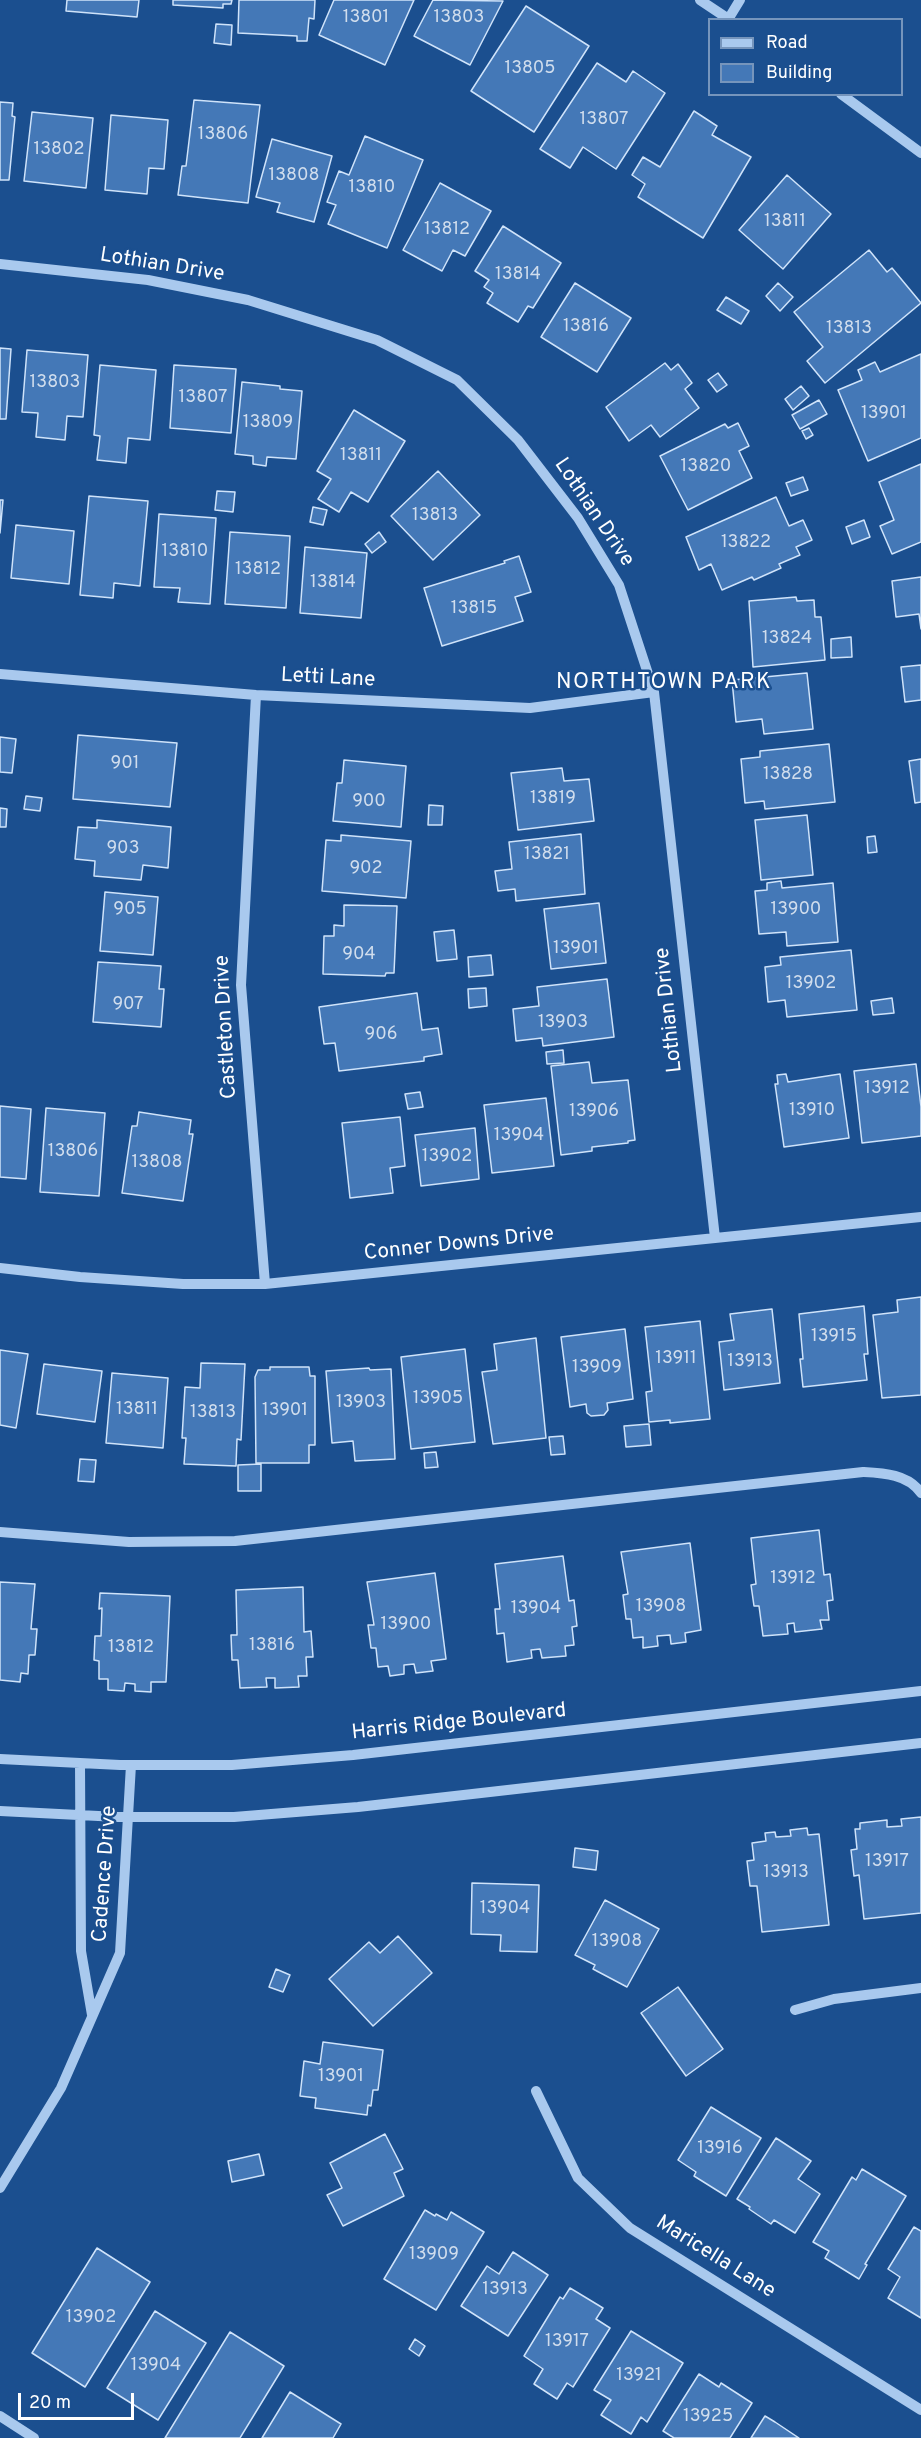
<!DOCTYPE html>
<html>
<head>
<meta charset="utf-8">
<style>
  body { margin:0 }
  #map { position:relative; width:921px; height:2438px; overflow:hidden; background:#1b4f8f; font-family:Overpass,sans-serif }
  canvas { display:block }
  .legend { position:absolute; left:708px; top:18px; width:195px; height:78px; box-sizing:border-box; background:#1b4f8f; border:2px solid #7695bc; margin:0; padding:8px 10px; list-style:none; font-size:18px; color:#fff }
  .legend li { display:flex; align-items:center; gap:12px; height:30px }
  .legend b { width:30px; border:2px solid #7695bc }
  .scale { position:absolute; left:18px; top:2393px; width:116px; height:27px; box-sizing:border-box; border:3px solid #fff; border-top:0; padding-left:8px; font-size:18px; line-height:21px; white-space:nowrap; color:#fff; -webkit-text-stroke:4px #1b4f8f; paint-order:stroke }
</style>
</head>
<body>
<div id="map">
<canvas width="921" height="2438"></canvas>
<ul class="legend">
<li><b style="height:8px;background:#a9c9ee"></b>Road</li>
<li><b style="height:16px;background:#4478b7"></b>Building</li>
</ul>
<div class="scale">20 m</div>
</div>
<script>
const context = document.querySelector('canvas').getContext('2d');
context.lineJoin = 'round';
function fillPath(path, color) {
  context.fillStyle = color;
  context.fill(path, 'evenodd');
}
function trace(path, color, width, dash) {
  context.strokeStyle = color;
  context.lineWidth = width;
  context.lineCap = dash ? 'butt' : 'round';
  context.setLineDash(dash || []);
  context.stroke(path);
}
function drawText(font, color, halo, rows, align = 'center') {
  context.font = font + ' Overpass,sans-serif';
  context.lineWidth = 5;
  context.setLineDash([]);
  context.textBaseline = 'middle';
  context.strokeStyle = halo;
  context.fillStyle = color;
  for (const [text, x, y, turn = 0] of rows) {
    context.save();
    context.translate(x, y);
    context.rotate((+turn || 0) * Math.PI / 180);
    context.textAlign = isNaN(turn) ? turn : align;
    if (halo) context.strokeText(text, 0, 0);
    context.fillText(text, 0, 0);
    context.restore();
  }
}
const building = new Path2D(`
  M67 0H139L137 17 66 11Z
  M173 0H232L231 4H223V8L173 5Z
  M239 0H315L314 19 309 18 307 41H297V36L238 33Z
  M334 0H414L385 65 319 35Z
  M433 0 503 1 470 65 414 36Z
  M526 6 589 46 534 132 471 91Z
  M216 24 232 25 231 45 214 43Z
  M597 63 626 82 633 71 665 93 616 169 583 147 570 168 540 149Z
  M194 100 260 105 248 203 178 195 182 166H186Z
  M0 102 13 103 12 116 15 117 9 180H0Z
  M694 111 717 126 712 135 751 157 703 238 638 197 645 184 632 175 643 157 660 167Z
  M32 112 93 118 86 188 24 181Z
  M111 115 168 120 164 169 149 168 147 194 105 190Z
  M365 136 423 160 387 248 328 224 336 205 327 202 339 171 349 175Z
  M272 139 332 156 314 222 277 212 280 203 256 197Z
  M787 175 831 214 783 269 739 230Z
  M440 183 491 211 465 256 453 250 442 271 403 250Z
  M503 226 561 263 533 308 528 306 518 322 487 303 493 293 484 287 489 280 475 271Z
  M869 250 887 272 892 268 921 303 825 383 807 361 823 347 794 312Z
  M575 283 631 318 597 372 541 337Z
  M778 283 793 297 780 311 766 296Z
  M726 297 749 311 741 324 717 310Z
  M0 348 11 349 6 419H0Z
  M27 350 88 355 83 417 67 416 65 440 36 437 38 413 22 412Z
  M921 354V438L868 461 838 390 862 380 858 370 875 362 880 372Z
  M665 363 671 370 678 364 692 383 685 389 699 408 660 437 651 425 629 441 606 407Z
  M100 365 156 370 150 440 128 438 126 463 97 460 100 436 94 435Z
  M174 365 236 369 231 433 170 428Z
  M718 373 727 385 717 392 708 380Z
  M242 382 280 386V389L302 391 296 459 267 457 266 466 253 464V456L235 454Z
  M801 386 809 396 793 410 785 399Z
  M819 400 827 414 800 429 792 415Z
  M354 410 405 441 368 502 351 492 339 512 318 499 331 479 317 471Z
  M738 423 749 446 739 451 752 478 688 510 660 456 725 424 728 428Z
  M809 428 813 435 806 439 802 431Z
  M921 464V542L892 554 880 526 894 520 879 482Z
  M438 471 480 515 433 560 391 516Z
  M803 477 808 490 791 496 786 483Z
  M217 491 235 492 233 512 215 510Z
  M89 496 148 501 140 586 114 583 113 598 80 595Z
  M776 497 789 526 803 520 812 540 796 547 800 555 779 564 781 568 754 580 752 577 722 590 711 564 699 570 686 537Z
  M0 500H3L0 533Z
  M313 507 327 510 323 525 310 522Z
  M159 514 216 518 210 604 178 602 180 588 154 587Z
  M864 520 870 537 852 544 846 527Z
  M16 525 74 531 69 584 11 578Z
  M230 532 290 536 286 608 225 604Z
  M379 532 386 542 372 553 365 544Z
  M305 547 367 553 361 618 300 613Z
  M519 556 531 592 515 597 523 621 442 646 424 588 505 563 504 561Z
  M921 577V629L919 614 896 617 892 581Z
  M796 597 797 601 814 600 815 617H821L825 660 753 667 749 601Z
  M851 637 852 657 831 658V639Z
  M921 665V700L905 702 901 667Z
  M807 673 813 729 764 734 762 719 736 722 732 680Z
  M78 735 177 743 170 807 73 799Z
  M0 737 16 739 12 773 0 772Z
  M829 744 835 802 765 809 764 801 745 803 741 759 760 757V751Z
  M921 759V802L915 803 909 761Z
  M344 760 406 766 401 827 333 821 337 783H342Z
  M562 768 564 781 589 779 594 821 518 830 511 773Z
  M26 796 42 798 40 811 24 809Z
  M429 805 443 806 442 825H428Z
  M0 808 7 809 6 827H0Z
  M807 815 813 875 761 880 755 820Z
  M97 820 171 827 168 868 143 865 141 880 94 876 95 861 75 859 78 827 97 828Z
  M581 834 585 894 516 901 515 889 498 891 495 871 512 869 509 842Z
  M341 835 411 841 406 898 322 891 326 840 341 841Z
  M875 836 877 852 868 853 867 837Z
  M781 881 782 888 833 883 838 942 787 946 786 932 759 934 755 891 767 890V883Z
  M105 892 158 897 153 955 100 951Z
  M599 903 606 963 551 969 544 909Z
  M344 905 397 906 394 973H386L385 976 323 974 324 936H334V925L344 926Z
  M454 930 457 959 437 961 434 932Z
  M851 950 857 1010 787 1017 785 1000 768 1002 765 967 781 965 780 957Z
  M491 955 493 975 469 977 468 957Z
  M98 962 161 966 159 989H164L161 1027 93 1022Z
  M607 979 614 1037 543 1046 542 1038 516 1041 513 1009 539 1006 537 987Z
  M486 988 487 1006 469 1008 468 989Z
  M417 993 422 1030 438 1028 442 1054 424 1057V1061L339 1071 335 1043 324 1044 319 1007Z
  M892 998 894 1013 873 1015 871 1001Z
  M563 1050 564 1063 547 1064 546 1052Z
  M589 1062 592 1083 628 1080 635 1140 628 1141V1143L592 1147V1151L561 1155 551 1066Z
  M916 1064 921 1107V1136L862 1143 854 1071Z
  M786 1074 788 1082 840 1074 849 1138 784 1147 775 1084H778L777 1075Z
  M420 1092 423 1107 408 1109 405 1094Z
  M546 1098 554 1166 492 1173 484 1105Z
  M0 1106 31 1109 26 1179 0 1177Z
  M46 1108 105 1113 99 1196 40 1192Z
  M139 1112 191 1120 189 1134H193L183 1201 122 1193 132 1126H137Z
  M400 1117 405 1166 390 1168 393 1193 350 1198 342 1123Z
  M475 1128 479 1179 421 1186 415 1135Z
  M921 1297V1395L882 1398 873 1315 898 1312 897 1300Z
  M864 1306 868 1354H864L867 1380 803 1387 800 1359H803L799 1314Z
  M772 1309 780 1383 724 1390 719 1342 734 1340 730 1314Z
  M700 1321 710 1419 670 1423V1420L649 1422 646 1392 652 1391 645 1327Z
  M625 1329 633 1399 607 1403 608 1410 604 1415 591 1416 587 1413 586 1404 570 1407 561 1337Z
  M536 1338 546 1438 493 1444 482 1372 497 1370 494 1344Z
  M465 1349 475 1442 411 1449 401 1357Z
  M0 1350 28 1354 16 1428 0 1425Z
  M201 1363 245 1364 241 1440 237 1439 236 1466 184 1464 186 1438H182L185 1387 200 1388Z
  M44 1364 102 1371 95 1422 37 1414Z
  M270 1367H309L310 1376H315V1445H309V1463H256L255 1377 258 1370H270Z
  M369 1368 370 1370 391 1369 395 1459 355 1461 353 1441 332 1443 326 1371Z
  M112 1373 168 1378 163 1448 106 1443Z
  M649 1424 651 1445 626 1447 624 1426Z
  M563 1436 565 1454 551 1455 549 1437Z
  M436 1452 438 1467 425 1468 424 1453Z
  M80 1459 96 1460 94 1482 78 1481Z
  M261 1464V1491H238V1465Z
  M819 1530 824 1575 830 1574 833 1600 827 1601 829 1620H820L822 1629 795 1632 794 1623 787 1624 788 1634 763 1636 759 1606H754L751 1585 756 1584 751 1538Z
  M690 1543 701 1630 685 1633 686 1642 671 1644 670 1635 657 1636 658 1646 643 1648V1637L633 1638 631 1619H626L623 1595 628 1594 621 1552Z
  M563 1556 569 1601 574 1600 577 1626 572 1627 574 1645 565 1646 566 1656 542 1658 540 1649 531 1650 532 1658 507 1662 504 1633 497 1634 495 1609H500L495 1564Z
  M435 1573 446 1659 431 1661 433 1671 416 1673 414 1664 404 1665V1674L390 1676 388 1666 378 1667 376 1648H371L368 1625H374L367 1582Z
  M0 1582 35 1584 31 1629H37L35 1655H29L28 1674 21 1673 20 1682 0 1680Z
  M303 1587 304 1632 311 1631 313 1657H306L307 1676H298L299 1687 275 1688V1678H266L267 1687 240 1688 238 1660H232L231 1635H237L236 1590Z
  M100 1593 170 1596 166 1682H151V1692L135 1691V1684L125 1683 124 1691 108 1690V1679H99V1661L94 1660 95 1636H101L102 1608 99 1609Z
  M921 1817V1913L864 1919 859 1875 854 1876 851 1850 857 1849 855 1829H860V1823L887 1820V1827L902 1826 901 1819Z
  M807 1828 808 1835 819 1834 829 1925 762 1932 757 1886H750L747 1861 754 1860 752 1843 766 1841 765 1833 775 1832 776 1837 791 1836 790 1830Z
  M575 1848 598 1851 596 1870 573 1867Z
  M472 1883 539 1885 537 1952 500 1951 501 1935 471 1934Z
  M605 1900 659 1929 627 1987 593 1969 595 1965 575 1955Z
  M398 1936 432 1973 373 2026 329 1979 369 1942 380 1953Z
  M276 1969 290 1975 283 1992 269 1987Z
  M678 1987 723 2049 686 2076 641 2013Z
  M323 2042 383 2050 378 2090H373L371 2106 368 2105 367 2115 315 2108 316 2098 300 2096 304 2061 320 2064Z
  M711 2107 761 2138 726 2196 694 2176 696 2172 678 2160Z
  M385 2134 403 2169 394 2173 404 2196 343 2226 327 2195 342 2188 330 2163Z
  M776 2138 811 2161 798 2179 820 2194 795 2233 774 2220 771 2224 749 2209 750 2207 737 2199Z
  M259 2154 264 2175 232 2182 228 2161Z
  M862 2169 906 2196 865 2264 867 2265 859 2279 825 2258 829 2251 813 2242 852 2177 856 2180Z
  M425 2210 435 2216 436 2214 447 2220 451 2212 484 2232 436 2310 384 2279Z
  M914 2227 921 2231V2318L888 2298 900 2277 888 2269Z
  M97 2248 150 2282 85 2387 32 2353Z
  M513 2252 548 2275 508 2336 461 2306 487 2266 499 2274Z
  M570 2288 603 2308 596 2319 610 2328 573 2387 567 2383 557 2399 534 2384 543 2369 524 2356 560 2297 563 2299Z
  M155 2311 206 2343 158 2420 107 2388Z
  M631 2331 683 2363 647 2422 641 2417 631 2434 601 2415 611 2400 594 2390Z
  M230 2332 284 2366 240 2438H165Z
  M415 2339 425 2346 419 2356 409 2349Z
  M699 2374 719 2387 721 2383 752 2403 730 2438H674L663 2431Z
  M290 2392 341 2424 333 2438H262Z
  M765 2416 775 2422 799 2438H751Z`);
const minor = new Path2D(`
  M700 0 730 20
  M729 18 740 0
  M841 94 921 153
  M0 264 148 280 248 300 377 340 457 380 518 440 578 518 619 585 654 692 715 1238
  M0 674 256 695 530 708 654 692
  M256 695 241 985 265 1284
  M0 1268 80 1277 183 1284H265L921 1217
  M0 1532 129 1542 235 1541 863 1472C883 1473 908 1474 921 1493
  M0 1759 120 1765H232L353 1755 921 1691
  M80 1763 81 1951 92 2015
  M0 1811 118 1817H234L358 1807 921 1743
  M795 2010 834 1999 921 1988
  M536 2091 578 2178 630 2228 921 2410
  M0 2188 61 2088 120 1953 131 1765
  M0 2416 34 2438`);
const numberNames = [
  ["13801",366,18],
  ["13803",459,18],
  ["13805",530,69],
  ["13807",604,120],
  ["13806",223,135],
  ["13802",59,150],
  ["13808",294,176],
  ["13810",372,188],
  ["13811",785,222],
  ["13812",447,230],
  ["13814",518,275],
  ["13816",586,327],
  ["13813",849,329],
  ["13803",55,383],
  ["13807",203,398],
  ["13901",884,414],
  ["13809",268,423],
  ["13811",361,456],
  ["13820",706,467],
  ["13813",435,516],
  ["13822",746,543],
  ["13810",185,552],
  ["13812",258,570],
  ["13814",333,583],
  ["13815",474,609],
  ["13824",787,639],
  ["901",125,764],
  ["13828",788,775],
  ["13819",553,799],
  ["900",369,802],
  ["903",123,849],
  ["13821",547,855],
  ["902",366,869],
  ["905",130,910],
  ["13900",796,910],
  ["13901",576,949],
  ["904",359,955],
  ["13902",811,984],
  ["907",128,1005],
  ["13903",563,1023],
  ["906",381,1035],
  ["13912",887,1089],
  ["13910",812,1111],
  ["13906",594,1112],
  ["13904",519,1136],
  ["13806",73,1152],
  ["13902",447,1157],
  ["13808",157,1163],
  ["13915",834,1337],
  ["13911",676,1359],
  ["13913",750,1362],
  ["13909",597,1368],
  ["13905",438,1399],
  ["13903",361,1403],
  ["13811",137,1410],
  ["13901",285,1411],
  ["13813",213,1413],
  ["13912",793,1579],
  ["13908",661,1607],
  ["13904",536,1609],
  ["13900",406,1625],
  ["13816",272,1646],
  ["13812",131,1648],
  ["13917",887,1862],
  ["13913",786,1873],
  ["13904",505,1909],
  ["13908",617,1942],
  ["13901",341,2077],
  ["13916",720,2149],
  ["13909",434,2255],
  ["13913",505,2290],
  ["13902",91,2318],
  ["13917",567,2342],
  ["13904",156,2366],
  ["13921",639,2376],
  ["13925",708,2417]
];
const streetNames = [
  ["Lothian Drive",162,266,9],
  ["Lothian Drive",593,513,56],
  ["Letti Lane",328,679,3],
  ["Lothian Drive",670,1010,-96],
  ["Castleton Drive",227,1027,-93],
  ["Conner Downs Drive",459,1245,-6],
  ["Harris Ridge Boulevard",459,1723,-6],
  ["Cadence Drive",106,1874,-86],
  ["Maricella Lane",715,2258,32]
];
const neighbourhoodNames = [
  ["NORTHTOWN PARK",664,684]
];
fillPath(building, '#4478b7');
trace(building, '#cfe3fa', 1.5);
trace(minor, '#a9c9ee', 10);
drawText('18px', '#d0dded', null, numberNames);
drawText('21px', '#fff', '#1b4f8f', streetNames);
context.letterSpacing = '1.5px';
drawText('22px', '#fff', '#1b4f8f', neighbourhoodNames);
context.letterSpacing = '0px';
</script>
</body>
</html>
